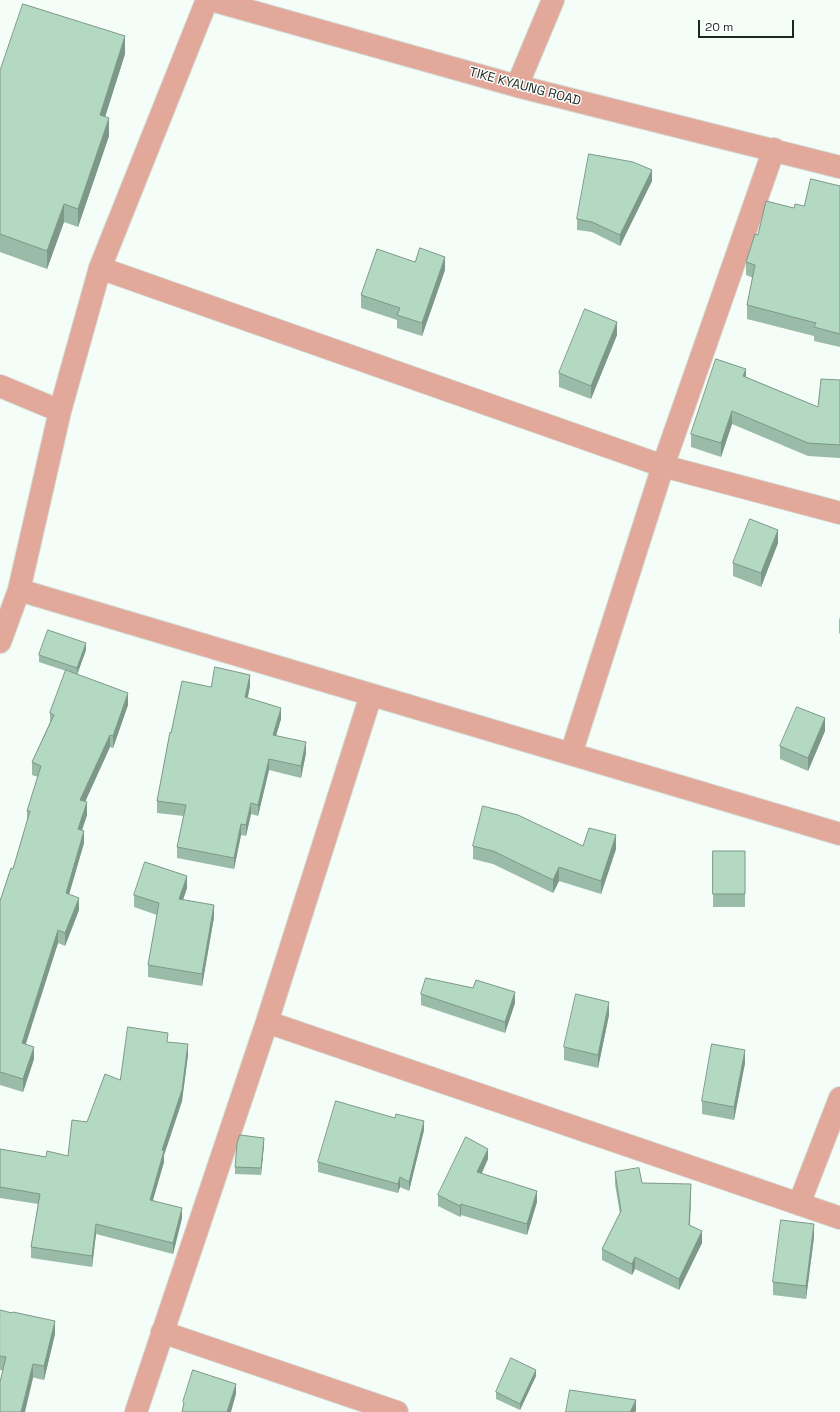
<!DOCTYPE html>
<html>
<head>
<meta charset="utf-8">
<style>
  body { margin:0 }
  #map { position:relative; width:840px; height:1412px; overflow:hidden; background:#f5fdf8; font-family:"Space Grotesk",sans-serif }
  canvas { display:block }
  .scale { position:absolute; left:698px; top:20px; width:96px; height:18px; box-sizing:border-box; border:2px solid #192820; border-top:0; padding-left:5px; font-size:12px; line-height:14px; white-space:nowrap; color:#192820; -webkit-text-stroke:3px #fff; paint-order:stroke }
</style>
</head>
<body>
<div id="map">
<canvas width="840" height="1412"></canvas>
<div class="scale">20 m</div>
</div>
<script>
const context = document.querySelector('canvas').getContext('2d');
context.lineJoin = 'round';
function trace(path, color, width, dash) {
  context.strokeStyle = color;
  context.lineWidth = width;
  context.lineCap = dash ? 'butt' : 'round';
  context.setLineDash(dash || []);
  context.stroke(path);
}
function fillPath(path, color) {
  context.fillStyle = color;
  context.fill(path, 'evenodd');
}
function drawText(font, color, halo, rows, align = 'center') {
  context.font = font + ' "Space Grotesk",sans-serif';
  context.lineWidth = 3;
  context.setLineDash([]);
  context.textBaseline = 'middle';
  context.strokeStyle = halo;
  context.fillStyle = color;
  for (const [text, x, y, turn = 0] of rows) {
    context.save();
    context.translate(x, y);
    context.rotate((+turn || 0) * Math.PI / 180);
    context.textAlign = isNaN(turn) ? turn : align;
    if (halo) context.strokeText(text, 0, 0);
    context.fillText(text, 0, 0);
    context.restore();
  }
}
const street = new Path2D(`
  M211 0 517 86 840 167
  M517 86 553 0
  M100 268 663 466 840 513
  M0 386 60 411
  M19 590 840 834
  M0 642 19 590 60 411 100 268 207 0
  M571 754 663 466 774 149
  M267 1022 840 1218
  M799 1204 840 1098
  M162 1332 397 1412
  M136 1412 267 1022 371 695`);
const wall = new Path2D(`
  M125 54 105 117 109 136 78 227 64 222 47 269 0 252V71Z
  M652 181 620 246 592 232 577 230V219Z
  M840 186V347L814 341V336L747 319V305L753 278 746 275V262L758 235 794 208 804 206Z
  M415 262 445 270 422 336 397 328V320L361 308V295Z
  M617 335 591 399 559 387V373Z
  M746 377 818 407 840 380V458L808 456 732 424 721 457 691 447V434Z
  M778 543 761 587 733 576V563Z
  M840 617V634L839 633V620Z
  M86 650 77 674 128 705 113 748 110 747 85 802 87 815 82 830 84 843 69 894 79 910 65 946 58 943 26 1044 34 1059 23 1092 0 1085V901L13 869 27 822V811L38 777 32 775V762L50 722V713L66 671 39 662V655Z
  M250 686 248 698 281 719 276 736 306 753 301 778 269 770 258 816 251 814 246 836 241 835 234 869 177 858V847L184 816 157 813V801L171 733 211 687Z
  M825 731 808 771 780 759V746Z
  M473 846H583L616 849 601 894 559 881 553 893 493 864 473 859Z
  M713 851H745V907H713Z
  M187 888 183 900 214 917 202 986 148 977V965L157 915 134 907V895Z
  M421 994 515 1003 505 1033 421 1005Z
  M609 1015 598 1068 564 1060V1047Z
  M168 1042 188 1055 182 1101 164 1155V1162L153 1200 182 1218 173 1254 96 1234 92 1267 31 1258V1247L38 1204 0 1198V1149L46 1157 68 1156 87 1122 120 1080Z
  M745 1063 734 1120 702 1114V1101Z
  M424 1130 409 1191 400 1187 398 1193 318 1172V1162Z
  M264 1145 261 1175 235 1174V1167Z
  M488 1159 482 1173 537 1202 527 1235 461 1215 460 1217 438 1206V1195Z
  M615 1172 642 1183 691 1195 690 1225 702 1243 679 1290 635 1269 632 1275 602 1260V1249L620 1214 615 1184Z
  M814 1237 806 1299 773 1295V1282Z
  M0 1310 55 1334 44 1380 0 1370Z
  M536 1376 520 1410 496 1399V1392Z`);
const shadedWall = new Path2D(`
  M125 36V54L100 133V115Z
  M109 118V136L78 227V209Z
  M652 170V181L620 246V235Z
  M64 204V222L47 269V251Z
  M445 257V270L422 336V323Z
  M617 322V335L591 399V386Z
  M746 369V382L743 376Z
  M732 411V424L721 457V443Z
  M778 530V543L761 587V573Z
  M86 643V650L77 675V668Z
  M250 675V686L245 708V697Z
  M128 693V705L113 748V736Z
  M281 708V719L273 746V735Z
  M825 718V731L808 771V758Z
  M110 735V747L80 813V800Z
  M306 742V753L301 778V766Z
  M269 759V770L258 816V805Z
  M87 802V815L78 842V829Z
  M251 803V814L246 836V825Z
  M241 824V835L234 869V858Z
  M84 831V843L66 905V893Z
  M616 835V849L601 894V881Z
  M559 867V881L553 893V880Z
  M187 876V888L179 911V899Z
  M79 898V910L65 946V933Z
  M214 905V917L202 986V974Z
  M58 930V943L22 1055V1043Z
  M515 992V1003L505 1033V1022Z
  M609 1002V1015L598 1068V1055Z
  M188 1044V1055L182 1101 164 1155V1162L150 1210V1200Z
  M34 1047V1059L23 1092V1079Z
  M745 1050V1063L734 1120V1107Z
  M424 1121V1130L409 1191V1182Z
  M264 1138V1145L261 1175V1168Z
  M488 1149V1159L477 1183V1172Z
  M400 1177V1187L398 1193V1184Z
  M691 1184V1195L689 1237V1225Z
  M537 1191V1202L527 1235V1224Z
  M461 1204V1215L460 1217V1206Z
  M182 1208V1218L173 1254V1243Z
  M96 1224V1234L92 1267V1256Z
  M814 1224V1237L806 1299V1286Z
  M702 1231V1243L679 1290V1279Z
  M635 1257V1269L632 1275V1264Z
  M55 1321V1334L44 1380V1366Z
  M33 1364V1378L25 1412H21Z
  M536 1370V1376L520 1410V1404Z
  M236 1384V1394L231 1412H227Z
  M636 1400V1411L635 1412H630Z`);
const building = new Path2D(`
  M23 4 125 36 100 115 109 118 78 209 64 204 47 251 0 234V71Z
  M589 154 633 162 652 170 620 235 592 222 577 219Z
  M811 179 840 186V334L814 327 816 323 747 305 755 265 746 262 755 234 758 235 766 201 794 208 795 204 804 206Z
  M420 248 445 257 422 323 397 315 400 308 361 295 377 249 415 262Z
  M585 309 617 322 591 386 559 373Z
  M716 359 746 369 743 376 818 407 821 379 840 380V445L808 443 732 411 721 443 691 434Z
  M750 519 778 530 761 573 733 563Z
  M48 630 86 643 77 668 39 655Z
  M215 667 250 675 245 697 281 708 273 735 306 742 301 766 269 759 258 805 251 803 246 825 241 824 234 858 177 847 186 805 157 801 170 732 171 733 182 681 211 687Z
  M66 670 128 693 113 736 110 735 80 800 87 802 78 829 84 831 66 893 79 898 65 933 58 930 22 1043 34 1047 23 1079 0 1072V901L11 868 13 869 30 811H27L41 766 32 762 54 715 50 713Z
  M797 707 825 718 808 758 780 746Z
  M483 806 518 815 583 846 589 828 616 835 601 881 559 867 553 880 493 851 473 846Z
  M713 851H745V894H713Z
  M145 862 187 876 179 899 214 905 202 974 148 965 159 903 134 895Z
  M426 978 473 988 476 980 515 992 505 1022 421 994Z
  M576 994 609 1002 598 1055 564 1047Z
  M128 1027 168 1033 167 1042 188 1044 182 1090 162 1150 164 1151 150 1200 182 1208 173 1243 96 1224 92 1256 31 1247 40 1194 0 1187V1149L46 1157 47 1151 68 1156 72 1120 87 1122 105 1074 120 1080Z
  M712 1044 745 1050 734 1107 702 1101Z
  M336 1101 395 1118 396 1114 424 1121 409 1182 400 1177 398 1184 318 1162Z
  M240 1135 264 1138 261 1168 235 1167 237 1144Z
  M466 1137 488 1149 477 1172 537 1191 527 1224 461 1204 460 1206 438 1195Z
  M639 1168 642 1183 691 1184 689 1225 702 1231 679 1279 635 1257 632 1264 602 1249 621 1211 615 1172Z
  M781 1220 814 1224 806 1286 773 1282Z
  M0 1310 12 1313 13 1312 55 1321 44 1366 33 1364 21 1412H0V1382L6 1357 0 1356Z
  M511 1358 536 1370 520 1404 496 1392Z
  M193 1370 236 1384 227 1412H182L184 1403 183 1402Z
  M570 1390 636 1400 630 1412H566Z`);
const streetNames = [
  ["TIKE KYAUNG ROAD",525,87,15]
];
trace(street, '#d2dbd5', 24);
trace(street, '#e2a899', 22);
fillPath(wall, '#9abba8');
fillPath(shadedWall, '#7d9888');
fillPath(building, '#b3d9c3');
trace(building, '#7d9888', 1);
drawText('13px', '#192820', '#fff', streetNames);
</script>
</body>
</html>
